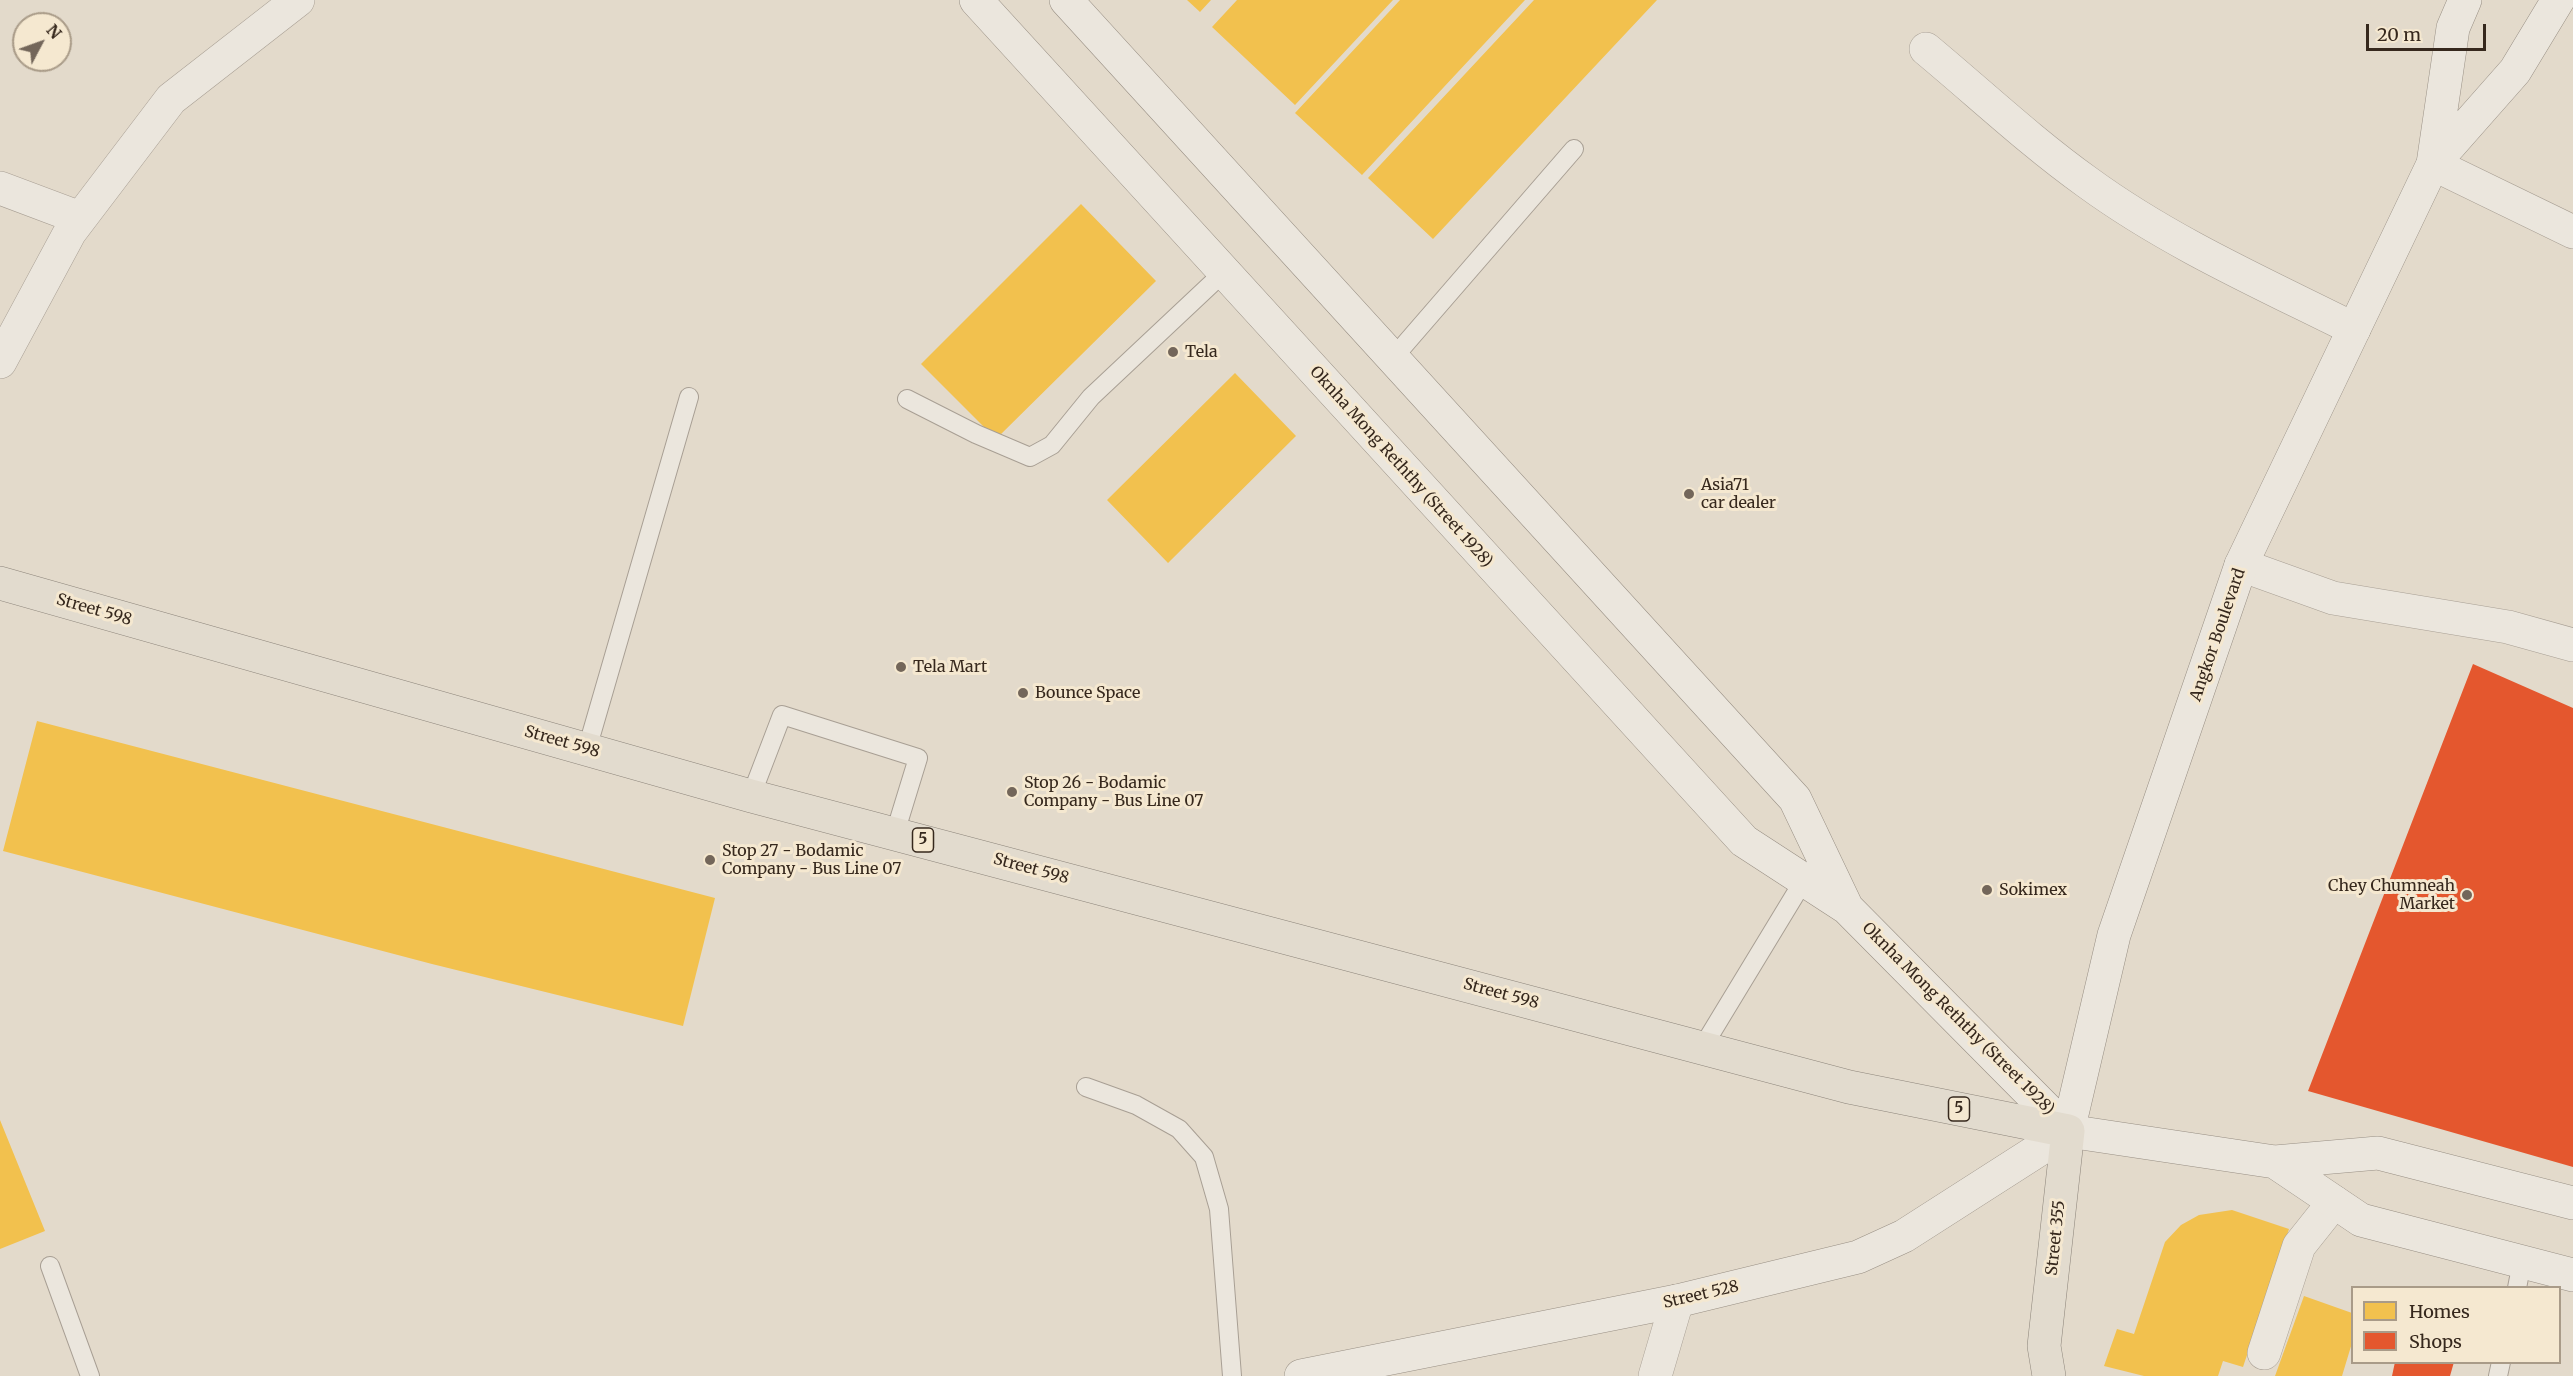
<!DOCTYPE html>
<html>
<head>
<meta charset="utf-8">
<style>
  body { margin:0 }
  #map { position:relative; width:2573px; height:1376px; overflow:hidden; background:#e3dacb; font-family:Merriweather,serif }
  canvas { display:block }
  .legend { position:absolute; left:2351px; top:1286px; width:210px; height:78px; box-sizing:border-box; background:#f5e8d0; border:2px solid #a99b88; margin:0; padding:8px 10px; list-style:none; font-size:18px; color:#36281d }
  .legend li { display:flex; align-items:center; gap:12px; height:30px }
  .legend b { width:30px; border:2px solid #a99b88 }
  .north { position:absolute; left:12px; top:12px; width:60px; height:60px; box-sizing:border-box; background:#f5e8d0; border:2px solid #a99b88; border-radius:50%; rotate:49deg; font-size:16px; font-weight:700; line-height:24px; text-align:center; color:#36281d }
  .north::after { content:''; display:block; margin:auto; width:21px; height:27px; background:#73665a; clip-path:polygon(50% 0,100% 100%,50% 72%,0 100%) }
  .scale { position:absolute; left:2366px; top:24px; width:120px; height:27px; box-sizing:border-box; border:3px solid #36281d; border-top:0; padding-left:8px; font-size:18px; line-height:21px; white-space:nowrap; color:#36281d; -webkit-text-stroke:4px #f5e8d0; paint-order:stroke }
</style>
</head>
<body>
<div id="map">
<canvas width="2573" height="1376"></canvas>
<ul class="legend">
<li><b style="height:16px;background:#f2c14e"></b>Homes</li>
<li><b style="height:16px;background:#e4572e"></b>Shops</li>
</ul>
<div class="north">N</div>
<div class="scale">20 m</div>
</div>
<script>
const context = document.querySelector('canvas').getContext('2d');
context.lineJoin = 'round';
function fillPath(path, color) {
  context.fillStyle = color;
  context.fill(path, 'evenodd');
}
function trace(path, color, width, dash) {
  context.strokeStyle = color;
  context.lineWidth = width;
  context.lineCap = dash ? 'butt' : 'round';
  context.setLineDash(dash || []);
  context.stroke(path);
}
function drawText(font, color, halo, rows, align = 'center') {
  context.font = font + ' Merriweather,serif';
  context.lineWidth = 6;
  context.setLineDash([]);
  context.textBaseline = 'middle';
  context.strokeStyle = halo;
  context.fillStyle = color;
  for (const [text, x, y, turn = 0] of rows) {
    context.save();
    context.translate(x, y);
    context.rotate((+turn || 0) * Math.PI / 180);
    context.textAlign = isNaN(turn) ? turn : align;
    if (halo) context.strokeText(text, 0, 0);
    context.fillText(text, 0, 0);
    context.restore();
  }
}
const homes = new Path2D(`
  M1187 0H1211L1200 12Z
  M1237 0H1393L1295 105 1212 27Z
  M1400 0H1525L1362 175 1295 113Z
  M1534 0H1657L1433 239 1368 178Z
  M1081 204 1156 281 996 439 921 364Z
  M1235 373 1296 436 1168 563 1107 500Z
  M37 721 715 898 683 1026 432 964 3 851Z
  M0 1120 45 1231 0 1249Z
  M2232 1210 2289 1229 2243 1367 2223 1361 2218 1376H2144L2104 1366 2117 1329 2134 1334 2165 1242 2181 1225 2199 1215Z
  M2304 1296 2352 1313V1343L2342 1376H2275Z`);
const shops = new Path2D(`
  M2473 664 2573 708V1167L2308 1091Z
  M2395 1362H2454L2450 1376H2392Z`);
const lane = new Path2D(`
  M1393 358 1574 149
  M907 399 976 434 1030 457 1052 445 1091 397 1223 273
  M587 749 689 397
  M751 796 782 715 918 758 895 833
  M1702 1048 1804 880
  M1086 1087 1136 1105 1179 1129 1204 1157 1219 1209 1232 1376
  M50 1266 90 1376
  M2517 1288 2522 1262
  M2498 1376 2501 1362`);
const street = new Path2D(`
  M1926 49C1979 93 2031 142 2087 182 2169 242 2264 284 2354 329
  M2433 164 2573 232
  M0 188 80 218
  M0 362 70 232 171 99 298 0
  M2241 565 2333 598 2508 627 2573 645
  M2264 1353 2299 1246 2334 1202
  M1655 1376 1677 1301`);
const secondary = new Path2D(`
  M976 0 1744 841 1847 908 2068 1131
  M1066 0 1795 799 1847 908
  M2433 164 2453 28 2465 0
  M2068 1131 2114 935 2241 565 2433 164 2515 71 2558 0
  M2068 1131 2275 1162 2378 1153 2573 1203
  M2275 1162 2361 1220 2573 1275
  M1301 1376 1677 1301 1858 1257 1904 1236 2068 1131`);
const primary = new Path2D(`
  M0 583 751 796 1849 1087 2068 1131 2044 1346 2049 1376`);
const markers = [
  [1173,352,6,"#73665a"],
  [1689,494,6,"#73665a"],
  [901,667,6,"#73665a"],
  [1023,693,6,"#73665a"],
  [1012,792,6,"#73665a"],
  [710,860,6,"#73665a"],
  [1987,890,6,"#73665a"],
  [2467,895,6,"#73665a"]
];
const shields = [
  [923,840,21],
  [1959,1109,21]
];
const shieldNames = [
  ["5",923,840],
  ["5",1959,1109]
];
const poiNames = [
  ["Tela",1185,352],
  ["Asia71",1701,485],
  ["car dealer",1701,503],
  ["Tela Mart",913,667],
  ["Bounce Space",1035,693],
  ["Stop 26 - Bodamic",1024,783],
  ["Company - Bus Line 07",1024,801],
  ["Stop 27 - Bodamic",722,851],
  ["Company - Bus Line 07",722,869],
  ["Chey Chumneah",2455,886,"right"],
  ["Market",2455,904,"right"],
  ["Sokimex",1999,890]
];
const streetNames = [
  ["Oknha Mong Reththy (Street 1928)",1401,467,48],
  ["Street 598",94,610,16],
  ["Angkor Boulevard",2218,635,-71],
  ["Street 598",562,742,16],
  ["Street 598",1031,869,15],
  ["Street 598",1501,994,15],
  ["Oknha Mong Reththy (Street 1928)",1958,1019,45],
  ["Street 355",2056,1238,-84],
  ["Street 528",1701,1295,-13]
];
fillPath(homes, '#f2c14e');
fillPath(shops, '#e4572e');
trace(lane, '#a89f94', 20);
trace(street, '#a89f94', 34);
trace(secondary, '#988f84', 34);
trace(primary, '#8d857b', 34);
trace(lane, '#ebe6dd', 18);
trace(street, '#ebe6dd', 33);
trace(secondary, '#ebe6dd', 33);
trace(primary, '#e2dbce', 33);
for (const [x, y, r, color] of markers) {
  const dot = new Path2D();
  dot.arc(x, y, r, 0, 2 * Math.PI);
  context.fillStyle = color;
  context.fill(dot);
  trace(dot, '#f5e8d0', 2);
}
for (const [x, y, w] of shields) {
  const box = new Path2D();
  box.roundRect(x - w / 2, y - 12, w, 24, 4.5);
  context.fillStyle = '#f5e8d0';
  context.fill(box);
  trace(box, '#36281d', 1.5);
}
drawText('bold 15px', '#36281d', null, shieldNames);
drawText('16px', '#36281d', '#f5e8d0', poiNames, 'left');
drawText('16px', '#36281d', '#f5e8d0', streetNames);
</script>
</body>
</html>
